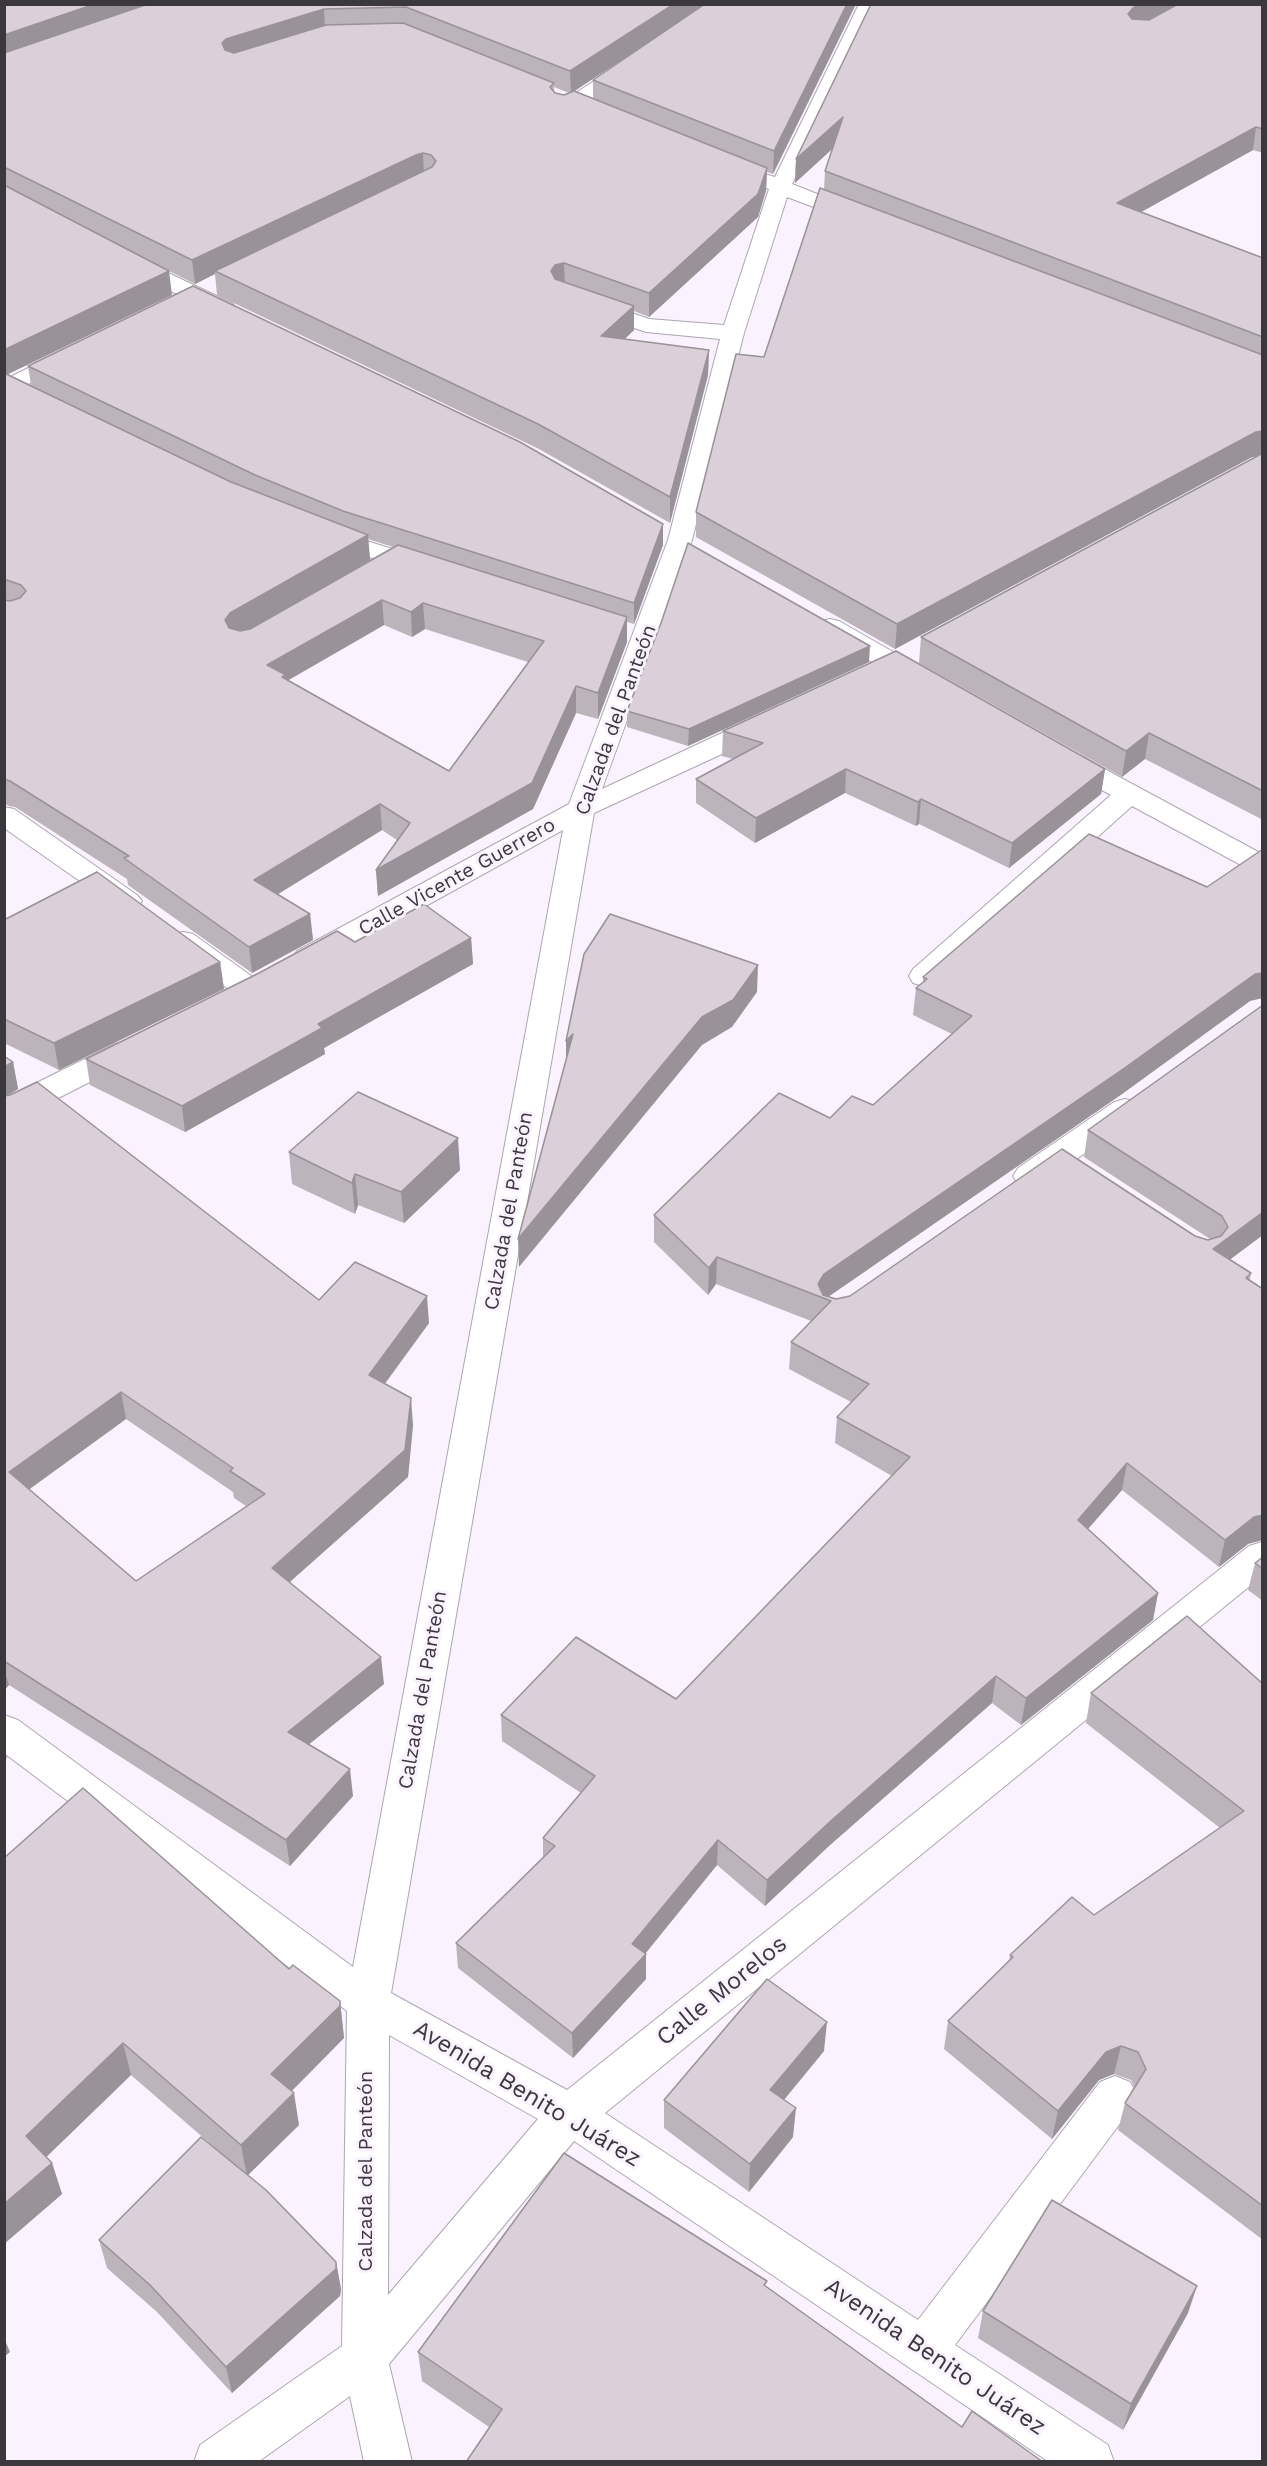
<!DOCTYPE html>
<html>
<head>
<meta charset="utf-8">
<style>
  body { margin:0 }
  #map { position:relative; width:1267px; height:2466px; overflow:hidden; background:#faf3ff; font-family:"Work Sans",sans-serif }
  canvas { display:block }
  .frame { position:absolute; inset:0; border:6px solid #3b383d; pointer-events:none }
</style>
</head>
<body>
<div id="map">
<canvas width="1267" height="2466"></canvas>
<div class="frame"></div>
</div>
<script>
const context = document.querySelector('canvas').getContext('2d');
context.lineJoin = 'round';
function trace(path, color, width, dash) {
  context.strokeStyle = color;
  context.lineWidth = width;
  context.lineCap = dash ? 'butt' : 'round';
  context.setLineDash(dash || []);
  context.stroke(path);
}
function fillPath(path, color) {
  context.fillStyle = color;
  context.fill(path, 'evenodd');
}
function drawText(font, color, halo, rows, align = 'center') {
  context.font = font + ' "Work Sans",sans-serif';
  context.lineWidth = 6;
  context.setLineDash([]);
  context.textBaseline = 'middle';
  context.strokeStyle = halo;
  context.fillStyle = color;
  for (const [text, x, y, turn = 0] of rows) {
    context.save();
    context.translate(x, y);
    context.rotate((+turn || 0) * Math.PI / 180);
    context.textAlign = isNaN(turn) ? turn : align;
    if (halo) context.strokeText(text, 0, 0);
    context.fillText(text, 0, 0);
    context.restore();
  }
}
const minor = new Path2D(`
  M859 4H878L792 184 865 213 869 217 865 221 858 223 851 221 787 197 744 333 692 540 602 789 754 718 764 716 774 718 778 724 774 730 594 813 391 1993 567 2090 1249 1546 1262 1542V1576L605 2113 918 2320 1100 2082 1115 2076 1130 2082 1137 2096 1130 2110 955 2345 1108 2445 1114 2462H1049L574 2141 389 2364 412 2462H364L350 2396 258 2462H194L200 2445 342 2346 347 2011 4 1753V1715L18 1720 353 1967 563 830 319 965 308 968 297 965 293 958 297 951 569 804 668 540 720 339 646 332 584 311 581 306 584 301 592 299 649 319 724 325 769 189 754 183 751 179 754 175 761 173 775 177ZM389 2035 538 2119 388 2295Z
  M630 60 637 62 640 66 637 70 570 114H556L553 110 556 106 623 62Z
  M131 255 233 304 236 309 233 314 225 316 217 314 123 267 120 262 123 257Z
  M69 348 77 350 80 355 77 360 4 396V380Z
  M325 528 434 562 438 567 434 572 425 575 316 540 313 535 316 530Z
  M830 619 839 621 930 673 934 679 930 685 921 687 912 685 821 633 817 627 821 621Z
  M1063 750 1073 752 1262 854V874L1252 871 1132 806 935 983 924 986 913 983 909 976 913 969 1111 795 1053 764 1049 758 1053 752Z
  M4 807 14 809 137 895 142 901 137 907 127 910 117 907 4 828Z
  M183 932 193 934 261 983 265 990 261 997 250 1000 239 997 173 948 168 941 173 934Z
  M126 1041 137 1044 141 1051 137 1058 15 1120 4 1123V1099L115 1044Z
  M1125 1099 1136 1102 1141 1110 1136 1118 1040 1184 1029 1187 1018 1184 1013 1176 1018 1168 1114 1102Z`);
const wall = new Path2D(`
  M4 4H856L773 174 767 172 766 191 758 217 649 317 634 311V330L625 339 709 350 708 375 670 523 539 449 217 295 215 274 195 284 155 264 172 295 8 374 31 385 28 366 663 524V545L634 624 627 622V642L598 719 576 713 533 809 378 896 376 870 397 840 382 830 278 894 310 914 313 940 252 973 128 885 127 879 15 807 9 806 4 803ZM612 66 593 80V98L575 91ZM554 87 569 93 564 95 555 93 554 92ZM368 539 393 547 370 560ZM384 625 412 637 425 629 528 662 449 771 288 680Z
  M1263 4V153L1253 150 1141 212 1263 258V820L1145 759 1122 777 919 663 921 637 1255 457H1252L895 649 696 537V512L764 357 824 190 825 171 833 148 795 183 796 159Z
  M869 662 688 746 627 727V711Z
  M723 731 1105 769 1101 794 1009 868 919 824 916 826 845 793 755 843 696 803V779L733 759 722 756Z
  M1207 887 1250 1001 1122 1094 828 1297 836 1299 1195 1236 1208 1240 1210 1239 1084 1157 1088 1130 1263 1005 1230 1259 1251 1273 1250 1280 1248 1544 1219 1567 1122 1490 1088 1529 1158 1593 1153 1620 1021 1725 992 1703 830 1845 765 1906 717 1865 645 1954 646 1979 573 2058 458 1968 456 1943 543 1857V1838L581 1793 502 1741 501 1715 676 1699 892 1476 835 1443 837 1417 851 1402 789 1369 791 1342 811 1321 716 1284 708 1295 654 1242V1215L830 1118 873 1105 952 1034 913 1015 916 988 923 982V977Z
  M4 920 220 962 224 989 59 1070 4 1043Z
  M471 938 473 964 324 1048 325 1054 185 1132 90 1085 86 1059 355 942Z
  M4 1056 13 1062 18 1089 8 1096 319 1300 429 1323 385 1384 413 1425 408 1477 290 1582 384 1684 309 1744 353 1796 290 1866 9 1685 4 1691ZM126 1419 233 1492 234 1498 246 1506 136 1581 29 1489Z
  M289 1152 460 1170 404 1223 358 1205 355 1214 292 1184Z
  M1263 1557V1601L1248 1590 1255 1563Z
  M1263 1684V2240L1118 2130 1125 2103 1134 2087 1131 2080 1114 2074 1099 2080 1052 2139 944 2049 948 2021 1009 1961 1010 1955 1094 1915 1220 1828 1086 1723 1091 1693Z
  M4 1858 289 1969 340 2001 344 2038 291 2091 299 2125 248 2175 336 2262 341 2289 340 2296 232 2393 157 2312 107 2268 99 2240 214 2147 131 2075 46 2157 52 2163 62 2194 4 2244Z
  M824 2051 784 2100 793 2137 749 2192 664 2128V2100Z
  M767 2287 962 2427 1043 2462 489 2427 422 2381 418 2352Z
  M983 2311 1188 2313 1123 2430 978 2338Z`);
const shadedWall = new Path2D(`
  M95 4H163L4 58V35Z
  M674 4H707L571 93 570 71Z
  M847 4H856L773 174 774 151Z
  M1139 4H1177L1130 30 1128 14 1133 8Z
  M324 9 325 31 228 61 222 43 226 39Z
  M843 117 842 140 795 183 796 159Z
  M1256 127 1253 150 1114 227 1117 203Z
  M423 153 424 176 215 271V274L195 284 192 260 416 155Z
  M767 168 766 191 758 217 649 317V293Z
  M564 263 565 287 555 289 551 271 555 265Z
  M169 271 172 295 4 376V350Z
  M634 306V330L601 361V336Z
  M709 350 708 375 670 523V497Z
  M1263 431V455L1252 457 895 649 897 624 1256 432Z
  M663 524V545L634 624V603Z
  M368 535 370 560 233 639 225 620 230 613Z
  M382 600 384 625 287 681 267 665Z
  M423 603 425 629 412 637 411 612Z
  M627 617V642L598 719V693Z
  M870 646 869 662 688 746 689 729Z
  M576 686V713L533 809 378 896 376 870Z
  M1149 733 1145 759 1122 777 1126 751Z
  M846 769 845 793 755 843 756 818Z
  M1105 769 1101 794 1009 868 1012 843Z
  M921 799 919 824 916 826 918 802Z
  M380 804 382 830 257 907 254 880Z
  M310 914 313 940 252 973 249 947Z
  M471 938 473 964 324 1048 325 1054 185 1132 182 1106 318 1024Z
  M220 962 224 989 59 1070 54 1043Z
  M758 965 757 992 732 1027 702 1045 519 1267 518 1239 702 1017Z
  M1263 973V998L1250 1001 1122 1094 825 1299 818 1284 824 1274 1255 974Z
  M573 1034 566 1068V1041Z
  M13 1062 18 1089 4 1097V1067Z
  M458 1138 460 1170 404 1223 401 1192Z
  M355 1174 358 1205 355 1214 352 1183Z
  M1263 1212V1235L1208 1276 1213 1249Z
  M717 1257 716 1284 708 1295 709 1268Z
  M427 1296 429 1323 371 1402 369 1375Z
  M121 1392 126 1419 16 1499 9 1472Z
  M411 1398 413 1425 408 1477 276 1594 272 1568Z
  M1127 1463 1122 1490 1073 1546 1078 1520Z
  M1263 1515V1540L1248 1544 1219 1567 1225 1540 1254 1517Z
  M1158 1593 1153 1620 1021 1725 1026 1698Z
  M381 1657 384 1684 292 1758 288 1732Z
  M4 1670 9 1685 4 1690Z
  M996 1676 992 1703 830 1845 765 1906 767 1880 833 1819Z
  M4 1750 7 1758 4 1760Z
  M350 1769 353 1796 290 1866 286 1840Z
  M718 1840 717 1865 640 1960 646 1954V1979L573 2058 572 2033 632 1944Z
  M340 2001 344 2038 277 2106 271 2074Z
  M827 2022 824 2051 768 2119 770 2090Z
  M123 2043 131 2075 36 2167 26 2136Z
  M1121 2046 1114 2074 1099 2080 1052 2139 1058 2111 1106 2052Z
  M294 2093 299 2125 247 2176 241 2145Z
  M796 2108 793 2137 749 2192 750 2164Z
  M52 2163 62 2194 4 2244V2204Z
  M336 2262 341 2289 340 2296 232 2393 226 2367Z
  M1197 2286 1188 2313 1123 2430 1131 2404Z
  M4 2338 10 2352 4 2357Z`);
const building = new Path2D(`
  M4 4H95L4 35Z
  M148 4H674L570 71 406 7 324 9 226 39 222 43 225 50 234 53 326 25 403 23 554 83 550 87 555 93 564 95 574 91 767 168 758 194 649 293 564 263 555 265 551 271 555 279 634 306 601 336 709 350 670 497 538 424 215 271 432 167 436 161 431 155 423 153 416 155 192 260 4 167V53Z
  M705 4H847L774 151 593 80Z
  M871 4H1139L1133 8 1128 14 1132 19 1149 20 1178 4H1263V129L1256 127 1117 203 1263 258V337L825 171 843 117 796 159Z
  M4 185 169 271 4 350Z
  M820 188 1263 355V431L1256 432 897 624 696 512 736 354 764 357Z
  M193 286 520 442 663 524 634 603 343 511 255 475 28 366Z
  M4 373 231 482 368 535 230 613 225 620 229 628 240 631 250 629 398 545 627 617 598 693 576 686 532 783 376 870 410 823 380 804 254 880 310 914 249 947 124 858 129 856 10 781 4 779V600L10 601 20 598 26 591 21 585 4 579ZM382 600 411 612 423 603 544 641 449 771 282 677 286 675 267 665Z
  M1263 453V791L1149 733 1126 751 921 637Z
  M688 543 870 646 689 729 627 711 661 623Z
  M896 651 1105 769 1012 843 921 799 918 802 846 769 756 818 696 779 763 743 723 731Z
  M1089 834 1207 887 1263 849V973L1255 974 1126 1067 824 1274 818 1284 823 1295 836 1299 850 1296 1062 1149 1195 1236 1208 1240 1221 1236 1228 1227 1222 1216 1088 1130 1263 1005V1212L1213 1249 1251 1273 1246 1278 1263 1289V1515L1254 1517 1225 1540 1127 1463 1078 1520 1158 1593 1026 1698 996 1676 833 1819 767 1880 718 1840 632 1944 646 1954 572 2033 456 1943 555 1846 543 1838 595 1776 501 1715 576 1637 676 1699 910 1457 837 1417 869 1384 791 1342 831 1301 717 1257 709 1268 654 1215 779 1093 830 1118 852 1096 873 1105 972 1016 916 988 927 979 923 977Z
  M97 872 220 962 54 1043 4 1019V920Z
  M424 904 471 938 318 1024 322 1028 182 1106 86 1059 259 973 337 931 355 942Z
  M610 914 758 965 733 1000 702 1017 518 1239 573 1034 566 1041 584 954Z
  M4 1056 13 1062 4 1067Z
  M37 1082 319 1300 355 1262 427 1296 369 1375 411 1398 405 1450 272 1568 381 1657 288 1732 350 1769 286 1840 4 1661V1096L10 1095ZM121 1392 233 1468 230 1471 265 1494 136 1581 9 1472Z
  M358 1092 458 1138 401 1192 355 1174 352 1183 289 1152Z
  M1263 1557V1569L1255 1563Z
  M1187 1616 1263 1684V2206L1125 2103 1146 2069 1138 2052 1121 2046 1106 2052 1058 2111 948 2021 1013 1957 1010 1955 1072 1897 1094 1915 1244 1811 1091 1693Z
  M83 1788 289 1969 293 1965 340 2001V2006L271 2074 294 2093 241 2145 123 2043 26 2136 52 2163 4 2204V1858Z
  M767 1979 827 2022 770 2090 796 2108 750 2164 664 2100Z
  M201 2137 266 2190 336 2262V2269L226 2367 150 2285 99 2240Z
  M564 2153 767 2281 764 2285 962 2427 972 2411 1043 2462H466L502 2409 418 2352Z
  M1052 2200 1197 2286 1131 2404 983 2311Z`);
const streetNames = [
  ["Calzada del Panteón",616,720,-70],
  ["Calle Vicente Guerrero",457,877,-29],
  ["Calzada del Panteón",509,1211,-80],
  ["Calzada del Panteón",423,1690,-80],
  ["Calzada del Panteón",366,2171,-90]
];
const nearStreetnames = [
  ["Calle Morelos",722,1991,-39],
  ["Avenida Benito Juárez",527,2094,31],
  ["Avenida Benito Juárez",935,2357,34]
];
trace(minor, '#aca6b1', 2);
fillPath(minor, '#fff');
fillPath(wall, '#bcb3bb');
fillPath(shadedWall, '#999298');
fillPath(building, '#dbd0d9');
trace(building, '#999298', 1.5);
drawText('20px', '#3b383d', '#faf3ff', streetNames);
drawText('24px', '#3b383d', '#faf3ff', nearStreetnames);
</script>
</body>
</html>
